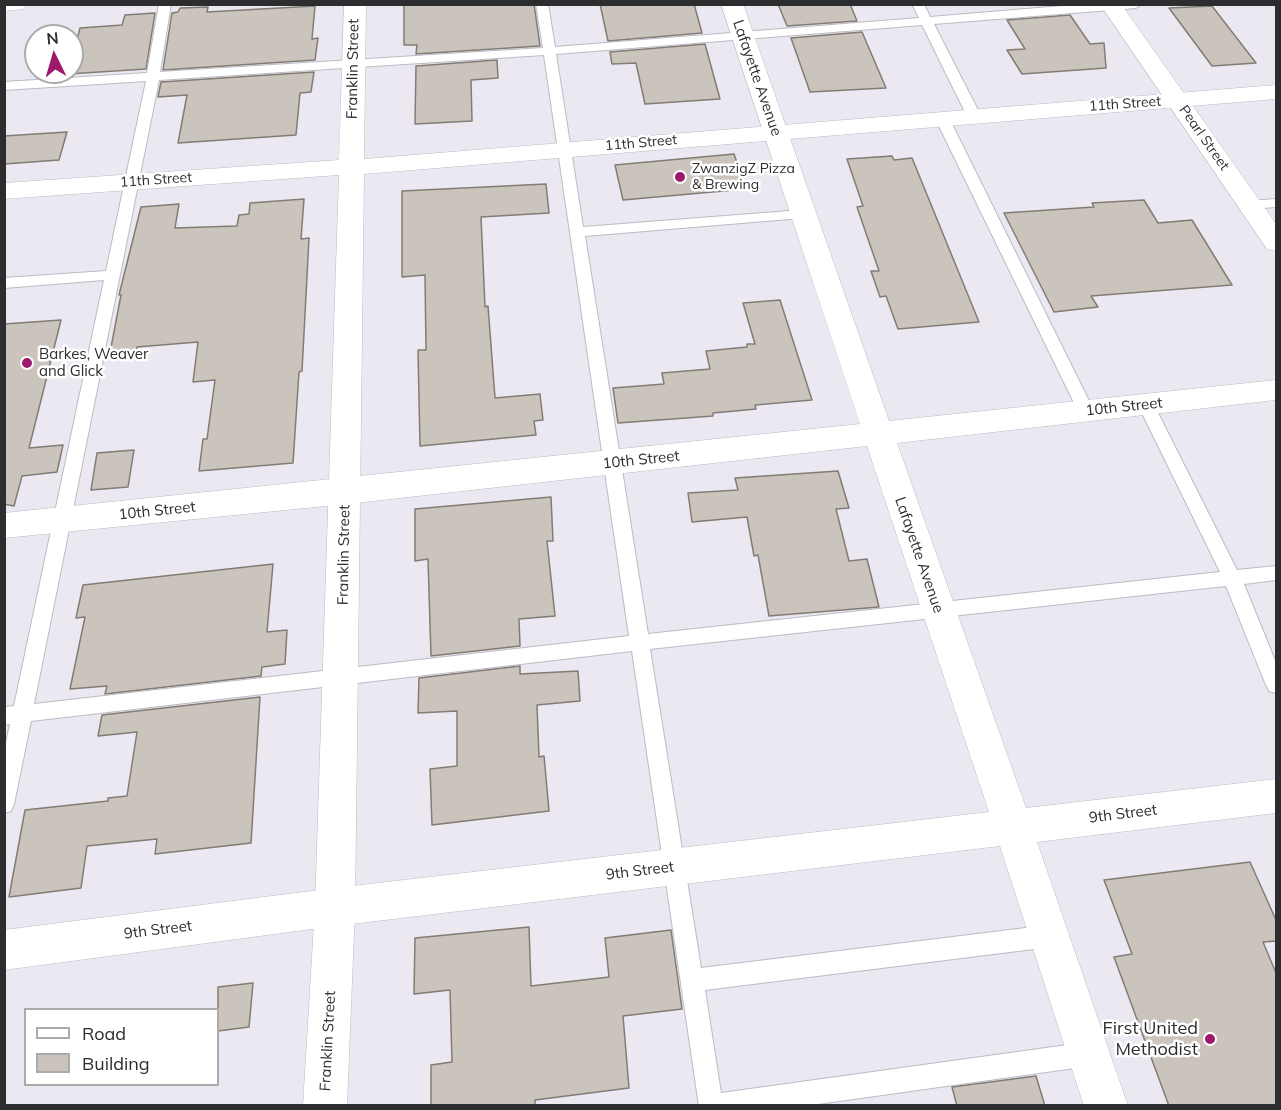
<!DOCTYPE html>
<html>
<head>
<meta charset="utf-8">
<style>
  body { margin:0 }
  #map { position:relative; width:1281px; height:1110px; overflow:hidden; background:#ebe8f2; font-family:Mulish,sans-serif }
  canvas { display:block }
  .frame { position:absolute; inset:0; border:6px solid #2d2c2f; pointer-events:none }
  .legend { position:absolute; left:24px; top:1008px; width:195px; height:78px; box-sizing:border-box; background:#fff; border:2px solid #ababac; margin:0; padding:8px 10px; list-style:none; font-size:18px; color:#2d2c2f }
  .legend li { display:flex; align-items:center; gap:12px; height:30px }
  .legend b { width:30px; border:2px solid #ababac }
  .north { position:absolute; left:24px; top:24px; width:60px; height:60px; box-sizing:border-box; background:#fff; border:2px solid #ababac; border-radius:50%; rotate:355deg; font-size:16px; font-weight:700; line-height:24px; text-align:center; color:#2d2c2f }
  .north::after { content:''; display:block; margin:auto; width:21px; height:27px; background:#9c196c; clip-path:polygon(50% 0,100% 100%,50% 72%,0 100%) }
</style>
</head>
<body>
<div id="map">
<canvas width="1281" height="1110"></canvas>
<div class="frame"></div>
<ul class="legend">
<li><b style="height:8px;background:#fff"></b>Road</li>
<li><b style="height:16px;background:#cac4bc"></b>Building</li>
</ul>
<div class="north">N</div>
</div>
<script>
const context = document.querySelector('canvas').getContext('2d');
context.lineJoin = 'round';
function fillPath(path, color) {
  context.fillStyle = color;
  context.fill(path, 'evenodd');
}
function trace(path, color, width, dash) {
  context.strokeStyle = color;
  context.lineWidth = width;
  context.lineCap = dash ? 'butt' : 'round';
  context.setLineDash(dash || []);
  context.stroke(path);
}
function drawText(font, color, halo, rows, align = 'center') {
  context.font = font + ' Mulish,sans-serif';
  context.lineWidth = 5;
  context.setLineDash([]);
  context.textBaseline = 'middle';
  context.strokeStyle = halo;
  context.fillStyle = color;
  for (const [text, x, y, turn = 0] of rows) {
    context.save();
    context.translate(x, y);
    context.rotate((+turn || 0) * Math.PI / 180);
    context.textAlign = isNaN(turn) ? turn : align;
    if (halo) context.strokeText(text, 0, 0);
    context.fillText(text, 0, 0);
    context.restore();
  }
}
const building = new Path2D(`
  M404 4H534L540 46 416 54 417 45H404Z
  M600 4H694L702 33 608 41Z
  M778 4H850L857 21 787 26Z
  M315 6 312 39 318 38 315 60 163 70 172 13 178 12 180 8 208 7 207 12Z
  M1212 6 1256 63 1212 66 1169 8Z
  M155 13 146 69 68 74 72 72V59L80 28 122 25 125 15Z
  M1070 15 1090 44 1104 43 1106 68 1022 74 1007 50 1025 49 1007 20Z
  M862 32 886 88 810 92 791 38Z
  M705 44 720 99 645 104 636 63 612 64 610 52Z
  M497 60 498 78 471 80 472 121 415 124 416 66Z
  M314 72 311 92 300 93 296 135 178 143 187 95 158 97 161 82Z
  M67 132 59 160 4 164V136Z
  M734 154 746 189 623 200 615 165Z
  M892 156 894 160 912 158 979 322 898 329 886 296 880 297 871 271H879L857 207 863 206 847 159Z
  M546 184 549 213 481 217 485 307 488 306 495 398 540 394 543 420 534 421 536 435 420 446 418 350H426L425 275 402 277V191Z
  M304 199 301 239 309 238 302 371 299 372 293 463 199 471 203 439H207L215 380 193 382 198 342 137 347 135 356 109 358 121 295H119L141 207 179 204 175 228 237 226 239 215 249 214 250 203Z
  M1144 200 1158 223 1192 220 1232 285 1091 296 1098 307 1054 312 1004 213 1094 207 1092 203Z
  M780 300 812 400 755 405 756 409 713 413V416L618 423 613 388 664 384 662 373 710 369 706 351 747 347V344H755L743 303Z
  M61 320 29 448 63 445 57 472 22 476 14 506 4 504V324Z
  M134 450 128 487 91 490 97 453Z
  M838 471 849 508 836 509 849 561 867 559 879 607 769 616 758 555 754 556 747 517 692 522 688 493 738 490 735 478Z
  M551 497 553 541H547L555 616 519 619 520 646 431 656 428 559 415 561V509Z
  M273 564 267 632 287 630 285 664 262 667 261 676 105 694 107 686 70 689 85 617 76 618 83 585Z
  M520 666V674L578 671 580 701 537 705 539 757 544 756 549 811 432 825 430 769 457 766V711L418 713 419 678Z
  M260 697 251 843 155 854 157 839 87 846 81 888 9 897 25 810 108 801V798L127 796 137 732 98 736 102 715Z
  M1250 862 1276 920V941L1263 942 1276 973V1106H1169L1114 957 1132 954 1104 880Z
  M529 927 531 986 609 977 605 938 671 930 682 1009 623 1016 629 1088 535 1100V1106H431V1065L452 1062 450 990 414 994 415 938Z
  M253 983 249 1027 218 1031V987Z
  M1036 1076 1045 1106H957L952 1087Z`);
const lane = new Path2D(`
  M159 4H171L160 72 543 48 536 4H548L555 47 919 18 912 4H924L930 17 1086 4H1142L1136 8 934 24 981 116 974 120 967 116 922 25 556 54 583 227 802 210 809 214 802 218 585 236 648 634 1220 572 1138 405 1146 399 1154 405 1237 570 1276 566V580L1244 584 1276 663V693L1269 691 1266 685 1226 586 650 649 701 968 1050 925 1058 928 1061 936 1058 944 1050 947 705 990 721 1093 1089 1042 1097 1046 1101 1054 1097 1062 1089 1066 804 1106H699L632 651 31 721 14 804 11 811 4 813V752L10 724 4 725V707L14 706 104 280 4 288V278L106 271 146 81 4 90V82L147 73ZM544 55 629 636 34 704 159 80Z
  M942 114 949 118 1094 411 1092 415 1086 417 1078 411 935 118Z
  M1276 199V207L1250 209 1243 205 1250 201Z`);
const street = new Path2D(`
  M4 4H26L24 9 4 11Z
  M721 4H743L889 421 1276 380V400L897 443 1026 808 1276 779V813L1037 842 1128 1106H1084L1000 846 335 926 4 970V930L335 888 989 812 867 446 346 504 4 538V513L860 424Z
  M1100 4H1121L1276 224V251L1267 249Z`);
const secondary = new Path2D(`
  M344 4H366L364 159 1276 85V99L364 174 355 907 347 1106H303L315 907 339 175 4 199V183L339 160Z`);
const markers = [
  [680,177,6,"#9c196c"],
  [27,363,6,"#9c196c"],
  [1210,1039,6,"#9c196c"]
];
const farStreetnames = [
  ["11th Street",1125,104,-4],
  ["Pearl Street",1204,138,55],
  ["11th Street",641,143,-5],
  ["11th Street",156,180,-4]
];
const farPoinames = [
  ["ZwanzigZ Pizza",692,169],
  ["& Brewing",692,185]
];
const streetNames = [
  ["Franklin Street",353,69,-89],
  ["Lafayette Avenue",757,78,71],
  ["10th Street",1124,407,-6],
  ["10th Street",641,460,-6],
  ["10th Street",157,511,-6],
  ["Franklin Street",344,555,-89],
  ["Lafayette Avenue",919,555,71],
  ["9th Street",1123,814,-7],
  ["9th Street",640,871,-7],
  ["9th Street",158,930,-7],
  ["Franklin Street",328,1041,-87]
];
const poiNames = [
  ["Barkes, Weaver",39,354],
  ["and Glick",39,371]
];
const nearPoinames = [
  ["First United",1198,1029],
  ["Methodist",1198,1050]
];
fillPath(building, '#cac4bc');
trace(building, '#817c74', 1.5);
trace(lane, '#bdbac3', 2);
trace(street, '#bdbac3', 1);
trace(secondary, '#bdbac3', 1);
fillPath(lane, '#fff');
fillPath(street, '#fff');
fillPath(secondary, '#fff');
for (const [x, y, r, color] of markers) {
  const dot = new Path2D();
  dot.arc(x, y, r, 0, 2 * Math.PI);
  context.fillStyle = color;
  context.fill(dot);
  trace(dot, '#fff', 2);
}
drawText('14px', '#2d2c2f', '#fff', farStreetnames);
drawText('14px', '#2d2c2f', '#fff', farPoinames, 'left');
drawText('15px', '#2d2c2f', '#fff', streetNames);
drawText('15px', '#2d2c2f', '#fff', poiNames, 'left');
drawText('18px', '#2d2c2f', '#fff', nearPoinames, 'right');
</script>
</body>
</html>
